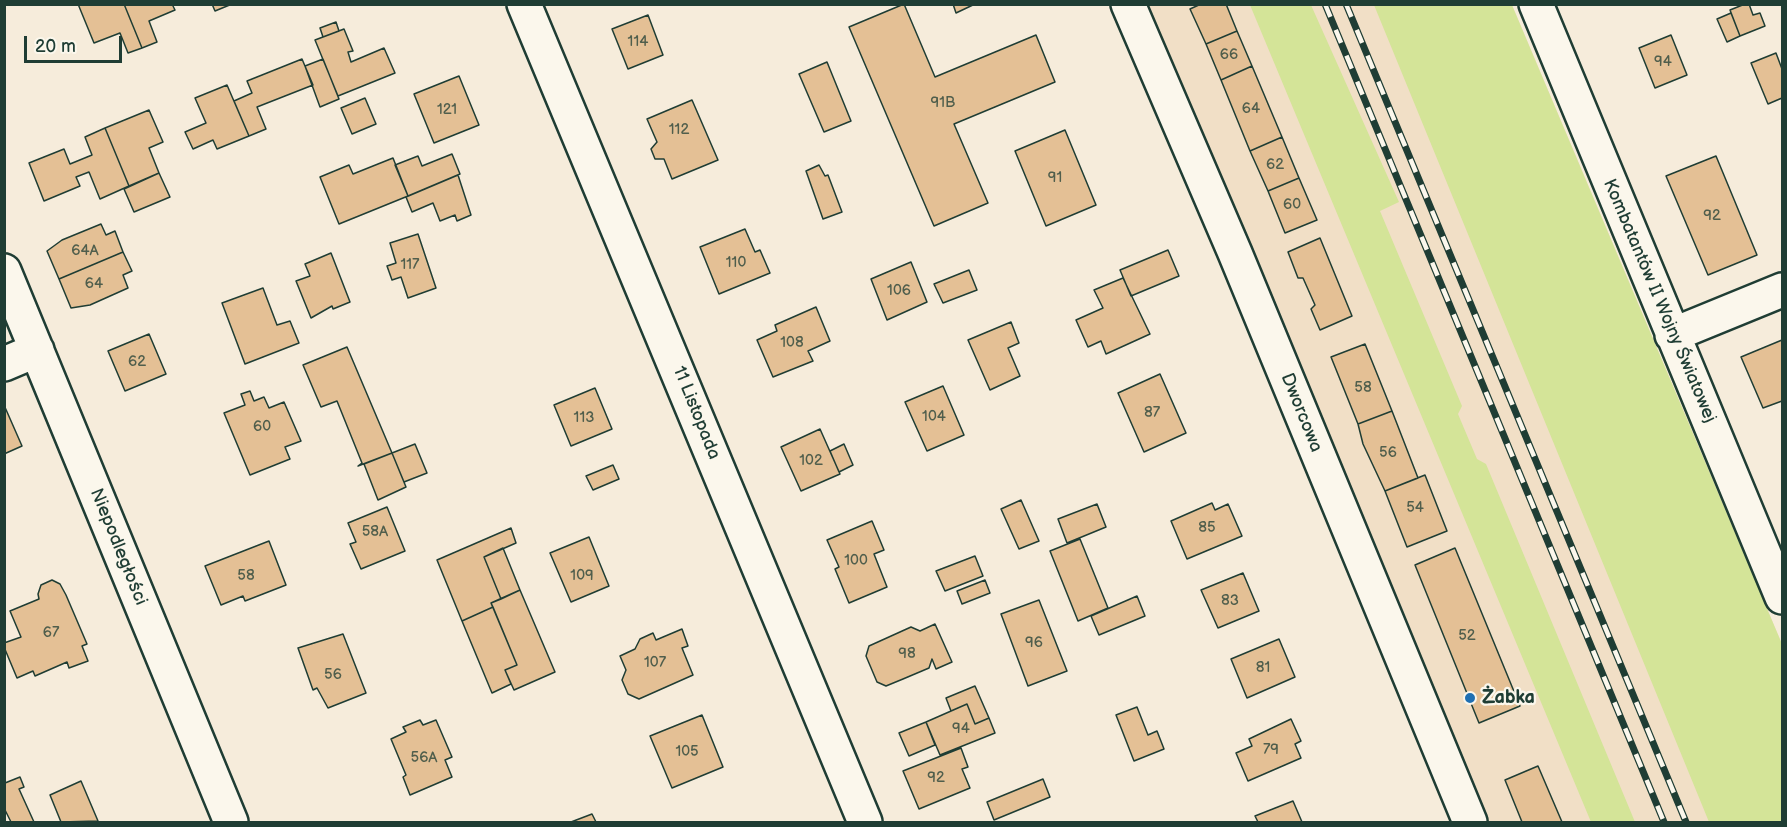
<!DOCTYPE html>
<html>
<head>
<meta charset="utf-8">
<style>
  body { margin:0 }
  #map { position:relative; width:1787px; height:827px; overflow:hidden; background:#f6ecdb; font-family:"Balsamiq Sans",sans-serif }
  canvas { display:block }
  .frame { position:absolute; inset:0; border:6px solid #1f3d34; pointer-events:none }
  .scale { position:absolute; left:24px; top:36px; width:98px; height:27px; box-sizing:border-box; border:3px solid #1f3d34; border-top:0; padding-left:8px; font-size:18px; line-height:21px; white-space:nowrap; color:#1f3d34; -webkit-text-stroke:4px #fbf7ec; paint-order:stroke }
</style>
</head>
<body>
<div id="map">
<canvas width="1787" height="827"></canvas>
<div class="frame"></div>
<div class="scale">20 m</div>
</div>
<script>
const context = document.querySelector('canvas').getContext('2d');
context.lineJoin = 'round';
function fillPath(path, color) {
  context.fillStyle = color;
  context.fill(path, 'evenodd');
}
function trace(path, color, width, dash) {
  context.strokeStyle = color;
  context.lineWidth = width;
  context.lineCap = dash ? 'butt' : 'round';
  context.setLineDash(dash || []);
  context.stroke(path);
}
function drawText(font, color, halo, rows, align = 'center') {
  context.font = font + ' "Balsamiq Sans",sans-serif';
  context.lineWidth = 4.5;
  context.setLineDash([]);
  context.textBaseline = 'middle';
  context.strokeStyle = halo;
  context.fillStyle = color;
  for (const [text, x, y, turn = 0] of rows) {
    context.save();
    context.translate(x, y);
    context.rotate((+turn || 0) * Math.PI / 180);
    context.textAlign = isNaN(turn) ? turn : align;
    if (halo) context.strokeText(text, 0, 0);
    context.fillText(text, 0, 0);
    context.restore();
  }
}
const built = new Path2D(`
  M1145 5H1512L1782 644V822H1488Z`);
const green = new Path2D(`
  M1250 5H1311L1399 202 1380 211 1462 406 1458 414 1477 459 1486 464 1635 822H1591Z
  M1374 5H1512L1782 644V822H1709Z`);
const building = new Path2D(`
  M78 4H124L142 48 128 53 120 33 94 43Z
  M124 4H172L175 10 149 21 157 42 142 48Z
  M212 4H232L215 11Z
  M904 4 935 77 1036 35 1055 82 954 124 988 203 934 226 849 27Z
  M953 4H975L956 13Z
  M1201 4H1226L1237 31 1206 44 1190 9Z
  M1745 4H1749L1753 15 1760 13 1765 26 1740 36 1730 10Z
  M1731 13 1740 36 1727 42 1717 19Z
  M648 15 663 55 628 69 612 29Z
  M336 22 339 31 323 37 320 28Z
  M344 29 353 51 348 52 351 62 384 48 395 73 338 96 315 40Z
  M1237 31 1252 66 1221 80 1206 44Z
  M1671 35 1687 75 1655 88 1639 48Z
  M1776 53 1782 69V98L1768 104 1751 63Z
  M302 59 313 85 257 107 266 129 249 136 234 101 252 93 247 81Z
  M323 59 339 99 320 107 305 66Z
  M827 62 851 121 824 132 799 74Z
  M1252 66 1282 137 1250 151 1221 80Z
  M459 76 479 125 434 143 414 94Z
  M227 85 249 136 217 149 213 140 193 149 185 132 206 123 195 98Z
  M365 98 376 124 352 134 341 108Z
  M692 100 718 160 672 179 664 159H655L651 149 657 142 647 119Z
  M149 110 163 142 149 148 159 173 129 186 105 128Z
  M105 128 129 186 100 199 89 172 76 177 80 186 44 201 29 163 64 149 70 164 92 155 85 137Z
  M1065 130 1096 205 1046 226 1015 151Z
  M1282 137 1299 178 1268 191 1250 151Z
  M452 154 460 174 408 196 395 165 418 156 422 166Z
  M1716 156 1757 255 1708 275 1666 176Z
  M393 158 408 196 339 224 320 177 349 165 353 174Z
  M819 165 825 176 828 175 842 212 823 219 806 171Z
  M159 173 170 197 134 212 124 189Z
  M458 175 471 215 457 221 455 215 440 221 433 203 412 212 406 197Z
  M1299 178 1317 220 1285 233 1268 191Z
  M101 224 106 235 115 231 123 252 59 279 47 251 62 240Z
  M745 229 755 252 760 250 770 273 719 294 700 247Z
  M418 234 436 288 408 298 401 277 392 280 387 266 396 263 390 243Z
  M1320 238 1352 316 1320 330 1311 309 1315 305 1303 278H1298L1288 252Z
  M1168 250 1179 276 1131 296 1120 270Z
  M123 252 132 271 123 275 128 288 90 305 71 308 59 279Z
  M331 253 350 302 333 309 332 306 311 318 296 281 310 276 305 264Z
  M911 262 927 302 887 320 871 279Z
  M969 270 977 290 943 303 934 284Z
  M1123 278 1150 334 1106 354 1101 341 1088 347 1076 320 1103 308 1094 290Z
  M263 288 277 325 290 321 299 343 245 364 222 303Z
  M816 307 830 341 808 351 813 361 773 377 757 340 777 331 775 325Z
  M1011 322 1019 343 1008 348 1020 376 990 390 968 340Z
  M149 334 166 374 125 391 108 351Z
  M1782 340V401L1763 408 1741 357Z
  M1365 344 1392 411 1358 424 1331 357Z
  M347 347 392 453 358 466 362 463 337 401 321 407 303 365Z
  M1160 374 1186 433 1144 452 1118 393Z
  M943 386 964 435 927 451 905 402Z
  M595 388 612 429 571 446 554 405Z
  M250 391 254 401 264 397 269 408 284 402 301 441 285 447 290 459 250 475 224 413 245 405 241 394Z
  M4 405 22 446 4 454Z
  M1392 411 1418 478 1385 491 1363 444 1358 424Z
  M820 429 840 474 801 491 781 447Z
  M415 444 427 473 404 482 392 453Z
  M844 444 853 465 839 472 830 451Z
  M392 453 406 487 378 500 364 464Z
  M613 465 619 479 593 490 586 476Z
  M1425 475 1447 531 1407 547 1385 491Z
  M1021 500 1039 541 1019 549 1001 509Z
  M1212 503 1215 510 1228 504 1242 536 1187 559 1171 521Z
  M1097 504 1106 527 1067 543 1058 519Z
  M387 507 405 551 361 569 350 544 356 542 348 523Z
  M872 521 884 550 874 554 887 587 849 603 835 569 839 567 827 540Z
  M511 528 516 543 484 557 501 599 491 603 493 607 462 621 437 560Z
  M589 537 609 586 571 602 550 553Z
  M1080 539 1108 608 1078 621 1050 551Z
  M269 541 286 585 245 601 243 596 221 605 205 566Z
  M503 548 520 590 501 599 484 557Z
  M1455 548 1520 706 1479 723 1415 565Z
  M975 556 983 576 945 591 936 571Z
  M1243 573 1259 611 1218 628 1201 590Z
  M52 580 60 584 66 595 87 644 82 646 88 661 69 668 67 662 35 676 33 671 17 678 4 647V643L21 637 10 611 39 599 38 594 41 585Z
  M985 580 990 593 962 604 957 591Z
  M520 590 555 672 514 690 505 670 517 665 491 603Z
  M1137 596 1145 616 1099 635 1091 616Z
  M1039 600 1067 671 1028 686 1001 614Z
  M493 607 517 665 505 670 511 684 492 693 462 621Z
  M935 624 952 662 936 669 932 659 929 668 903 679 886 686 877 682 866 656 869 646 911 627 920 631Z
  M682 629 688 646 682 648 693 675 639 699 628 694 622 680 626 670 620 656 635 649 640 639 653 633 656 640Z
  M343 634 366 693 328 708 317 688 313 690 298 648Z
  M1279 639 1295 677 1247 698 1231 659Z
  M975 686 989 718 975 724 967 704 951 711 946 698Z
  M967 704 975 724 989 718 995 733 940 755 926 722Z
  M1137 707 1148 735 1157 731 1164 749 1134 761 1116 715Z
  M702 715 723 767 672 788 650 736Z
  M1291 719 1301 741 1295 744 1301 758 1248 781 1236 753 1252 746 1249 739Z
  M420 720 423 725 436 720 452 757 445 760 452 777 410 795 403 777 406 775 391 739 406 732 403 727Z
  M926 722 935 745 909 756 899 733Z
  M961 748 968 767 962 769 970 788 919 809 903 771Z
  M1538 766 1562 822H1522L1505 780Z
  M20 777 24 787 19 789 34 822H11L4 808 5 783Z
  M1043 779 1050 797 994 820 987 802Z
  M81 781 98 821 61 822 50 795Z
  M1293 801 1302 822H1258L1255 816Z
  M592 814 596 822H571Z`);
const minor = new Path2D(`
  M524 4 865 822
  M1128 4 1235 253 1470 822
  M1536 4 1782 597
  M4 271 231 822
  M1672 335 1782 290
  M4 364 37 350`);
const rail = new Path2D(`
  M1325 4 1664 822
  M1346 4 1686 822`);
const markers = [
  [1470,698,6,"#1f6fb2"]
];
const numberNames = [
  ["114",638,42],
  ["66",1229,55],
  ["94",1663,62],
  ["91B",943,103],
  ["64",1251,109],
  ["121",447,110],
  ["112",679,130],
  ["62",1275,165],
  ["91",1055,178],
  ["60",1292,205],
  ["92",1712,216],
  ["64A",85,251],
  ["110",736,263],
  ["117",410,265],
  ["64",94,284],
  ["106",899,291],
  ["108",792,343],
  ["62",137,362],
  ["58",1363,388],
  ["87",1152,413],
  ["104",934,417],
  ["113",584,418],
  ["60",262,427],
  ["56",1388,453],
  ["102",811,461],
  ["54",1415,508],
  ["85",1207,528],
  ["58A",375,532],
  ["100",856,561],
  ["58",246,576],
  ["109",582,576],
  ["83",1230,601],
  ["67",51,633],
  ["52",1467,636],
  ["96",1034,643],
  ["98",907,654],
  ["107",655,663],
  ["81",1263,668],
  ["56",333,675],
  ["94",961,729],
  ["79",1271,750],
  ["105",687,752],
  ["56A",424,758],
  ["92",936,778]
];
const streetNames = [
  ["Kombatantów II Wojny Światowej",1659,301,67],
  ["11 Listopada",696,413,68],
  ["Dworcowa",1301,413,68],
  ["Niepodległości",118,547,68]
];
const poiNames = [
  ["Żabka",1482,698]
];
fillPath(built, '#f1dfc6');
fillPath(green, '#d4e498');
fillPath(building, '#e4c095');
trace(building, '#1f3d34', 1.5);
trace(minor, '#1f3d34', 38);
trace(minor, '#fbf7ec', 33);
trace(rail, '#1f3d34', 7);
trace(rail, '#fbf7ec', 4.5, [14]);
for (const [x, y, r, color] of markers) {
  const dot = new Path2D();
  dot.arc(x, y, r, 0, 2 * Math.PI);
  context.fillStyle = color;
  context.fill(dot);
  trace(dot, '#fbf7ec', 2);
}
drawText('15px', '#505e4c', null, numberNames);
drawText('18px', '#1f3d34', '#fbf7ec', streetNames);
drawText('bold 18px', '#1f3d34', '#fbf7ec', poiNames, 'left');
</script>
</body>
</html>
